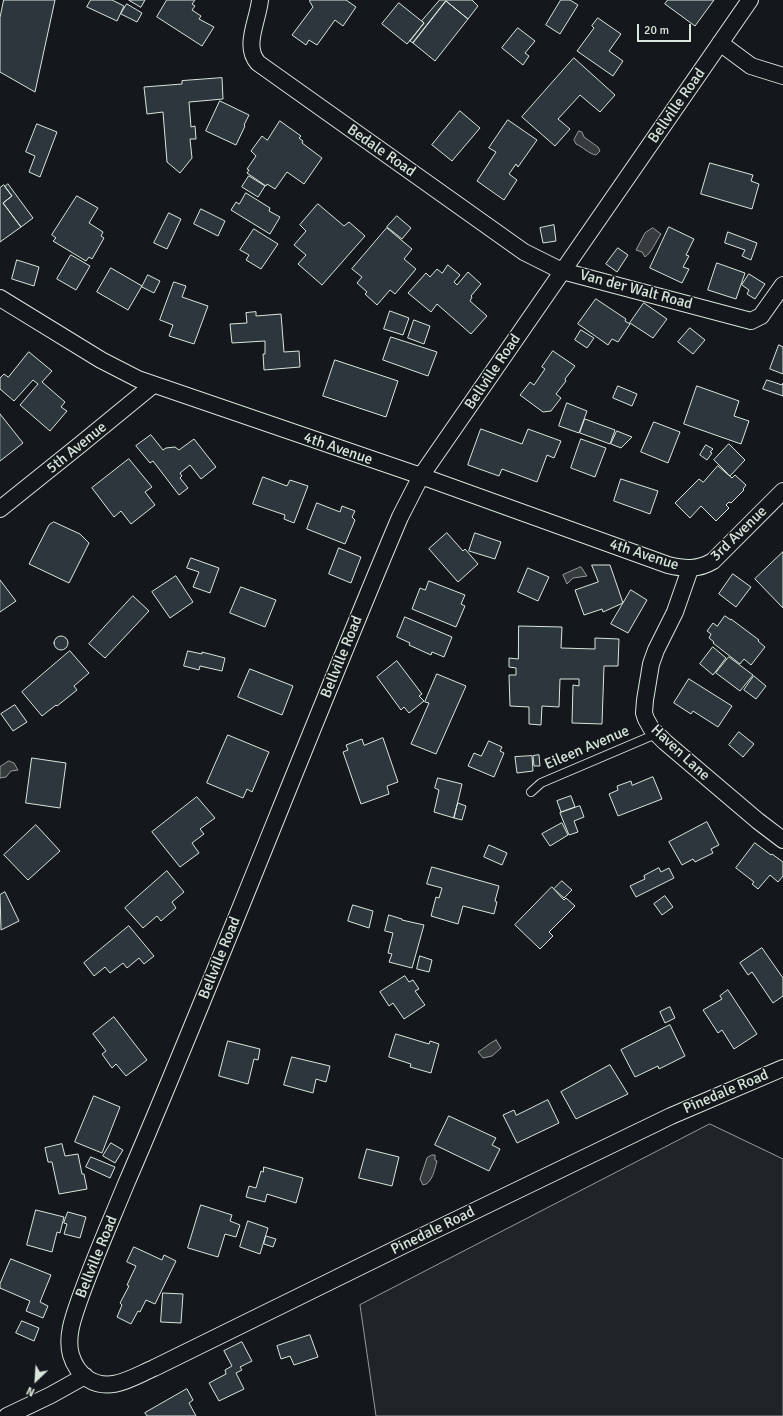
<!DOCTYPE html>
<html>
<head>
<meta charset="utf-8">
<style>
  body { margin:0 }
  #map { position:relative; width:783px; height:1416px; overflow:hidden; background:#14181c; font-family:Signika,sans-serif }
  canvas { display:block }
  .north { position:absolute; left:16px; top:1360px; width:40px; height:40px; -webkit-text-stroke:3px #14181c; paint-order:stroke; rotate:205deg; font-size:11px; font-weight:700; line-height:16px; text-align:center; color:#d8e6dc }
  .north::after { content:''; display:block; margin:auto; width:14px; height:18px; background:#d8e6dc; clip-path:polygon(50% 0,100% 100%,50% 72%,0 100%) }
  .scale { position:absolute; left:637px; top:24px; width:54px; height:18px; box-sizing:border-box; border:2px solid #d8e6dc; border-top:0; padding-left:5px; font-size:12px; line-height:14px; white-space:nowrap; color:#d8e6dc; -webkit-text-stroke:3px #14181c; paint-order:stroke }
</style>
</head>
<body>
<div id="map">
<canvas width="783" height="1416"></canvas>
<div class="north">N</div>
<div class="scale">20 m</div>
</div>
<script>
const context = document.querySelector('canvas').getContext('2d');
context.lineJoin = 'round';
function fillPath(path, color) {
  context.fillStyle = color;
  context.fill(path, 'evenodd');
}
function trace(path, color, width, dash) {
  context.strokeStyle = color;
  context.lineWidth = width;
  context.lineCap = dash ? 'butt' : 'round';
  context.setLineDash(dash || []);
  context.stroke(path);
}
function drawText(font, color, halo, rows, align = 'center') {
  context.font = font + ' Signika,sans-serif';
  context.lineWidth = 3;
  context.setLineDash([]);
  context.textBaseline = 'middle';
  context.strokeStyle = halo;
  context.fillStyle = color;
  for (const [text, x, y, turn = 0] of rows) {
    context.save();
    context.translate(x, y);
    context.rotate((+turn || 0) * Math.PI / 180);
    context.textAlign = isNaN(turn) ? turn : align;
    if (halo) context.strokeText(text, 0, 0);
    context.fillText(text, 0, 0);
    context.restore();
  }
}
const green = new Path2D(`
  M710 1124 783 1159V1416H376L360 1305Z`);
const water = new Path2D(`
  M579 131 582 132 584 137 598 147 600 151 596 155C589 154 583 147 576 144L574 140Z
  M653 228 661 234C656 241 652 252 645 257L642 252 636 250 645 233Z
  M581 567 587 576 573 578 567 584 563 575Z
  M9 761 14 763 18 770 11 771 6 777 0 778V767Z
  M496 1040 501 1048 492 1056 483 1058 478 1052C485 1048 489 1043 496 1040Z
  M432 1155H435V1160L437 1161C435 1169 432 1184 423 1185L420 1179 427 1158Z`);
const building = new Path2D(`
  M4 0H55L35 92 0 72V18Z
  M91 0H112L124 6 117 21 87 7Z
  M129 0H145L141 7Z
  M167 0H195L192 4 195 6 192 10 201 16 199 19 214 27 202 46 157 17Z
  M310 0H346L356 7 343 26 335 20 317 45 309 40 306 45 292 35 313 7 310 2Z
  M440 0H472L478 6 468 19 446 1 413 43 410 41 424 23 422 21Z
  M561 0H570L578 5 560 34 546 25Z
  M668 0H714L695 26 665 4Z
  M446 1 468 19 435 61 413 43Z
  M399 3 424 23 407 44 382 24Z
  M127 4 142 13 137 22 121 14Z
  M598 18 621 34 609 51 623 61 613 76 577 51 594 28 592 26Z
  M518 28 535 41 525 53 529 56 523 65 502 48Z
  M574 58 615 95 600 112 580 95 558 119 570 129 555 146 522 117Z
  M222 78 223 99 189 102 191 127 195 126 196 139H190L192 158 180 173 167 162 163 112 147 114 144 87 182 84V81Z
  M220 101 249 115 244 125 245 126 236 145 206 131Z
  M460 111 480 128 452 161 432 145Z
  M508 120 537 140 518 167 516 164 509 174 517 180 504 200 477 181 496 152 489 148Z
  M280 121 301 136 299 138 303 141 302 143 322 158 304 184 287 172 275 189 267 184 266 186 247 173 249 170 247 169 256 156 251 151 262 136 267 140Z
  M37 124 57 132 40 177 29 172 35 156 26 152Z
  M710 163 753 175 751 181 759 184 752 209 701 194Z
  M249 176 265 186 258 197 242 187Z
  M8 184 33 218 21 227 3 203 12 196 5 187Z
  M4 185 12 196 3 203 21 227 0 242V188Z
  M246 193 270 208 269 211 280 217 270 234 231 210 236 202 239 204Z
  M77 196 98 208 89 223 103 232 101 236 104 238 92 259 89 257 86 261 53 241 56 238 52 235Z
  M318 204 344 226 349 222 365 236 322 285 298 264 306 255 294 245 306 231 300 225Z
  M201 209 225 221 218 236 194 224Z
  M169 213 181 219 167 249 154 243Z
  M397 216 411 228 402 239 387 227Z
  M554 225 556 241 543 243 540 228Z
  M669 227 694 239 686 255 689 256 683 267 689 269 682 283 650 268Z
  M387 228 412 249 404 259 416 269 395 294 390 290 377 305 365 294 367 292 357 283 362 277 352 269Z
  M254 229 278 244 261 269 246 260 249 255 240 250Z
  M728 232 757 243 751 260 742 256 745 250 725 243Z
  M618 248 628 255 617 272 606 264Z
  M71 255 90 266 76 290 57 279Z
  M17 260 39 267 34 286 12 279Z
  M717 263 745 273 736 299 708 290Z
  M448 265 460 275 454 282 457 285 468 272 481 284 471 296 472 297 470 301 487 316 471 334 437 304 431 312 408 293 426 273 430 277 437 269 442 273Z
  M111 268 142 286 128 310 97 292Z
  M749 274 765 284 755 299 747 294 749 290 742 285Z
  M148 275 160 281 154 293 142 287Z
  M174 282 186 286 182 297 208 306 194 344 169 336 173 325 160 320Z
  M596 299 626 319 625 321 630 324 618 342 612 339 608 345 578 324Z
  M644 303 667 319 653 338 630 323Z
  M390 311 409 318 403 335 384 329Z
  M256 312V316L281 314 284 352 299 351 300 367 264 370 263 354H265V341L232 343 230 324 247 323 246 313Z
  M414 320 430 326 424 344 408 338Z
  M690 328 705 340 693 354 678 342Z
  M581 330 594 338 587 348 575 340Z
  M391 337 437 352 428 376 383 360Z
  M779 345 783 347V374L770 369Z
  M553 351 575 366 565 379 566 381 556 394 561 398 551 411 543 412 520 395 530 382 534 385 545 369 542 367Z
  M29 352 52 371 42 382 65 402 61 407 67 411 50 431 20 405 38 384 33 380 14 401 0 389V378L4 374 8 377Z
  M335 360 398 381 386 417 323 396Z
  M767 380 782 385 783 383V396L763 389Z
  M618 386 637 394 632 406 613 398Z
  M697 386 739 401 734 416 749 421 741 444 684 424Z
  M567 403 587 411 579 433 559 426Z
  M0 414 23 443 0 461Z
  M585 419 615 430 610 444 580 433Z
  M654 422 680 432 668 463 641 452Z
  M481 429 522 444 528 429 561 441 554 458 547 455 537 482 502 469 499 476 468 465Z
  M617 431 632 437 621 448 611 444Z
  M151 435 163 450 166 448 175 447 179 450 194 439 216 467 201 479 190 465 180 473 182 476 180 478 188 488 179 495 153 461 150 463 136 446Z
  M581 439 606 448 595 477 571 468Z
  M729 444 745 460 730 476 714 460Z
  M706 445 713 449 710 452 712 453 707 460 700 455Z
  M129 459 152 487 145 492 155 505 131 524 121 511 114 517 92 488Z
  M718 466 732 478 735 475 746 485 743 489 744 490 731 503 729 502 726 505 729 508 716 521 701 506 690 518 675 503 699 479 703 482Z
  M263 477 287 486 290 480 308 486 294 523 284 519 285 515 253 504Z
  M621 479 658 491 650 514 614 501Z
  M317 503 340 512 342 506 355 511 352 517 355 520 345 544 307 529Z
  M54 522 80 534 89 543 69 583 29 564 49 525Z
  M447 533 463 551 465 549 478 564 458 582 429 549Z
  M475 533 501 542 495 559 469 551Z
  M339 548 361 557 351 583 329 574Z
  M783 552V608L755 579Z
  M191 558 219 568 210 593 193 587 199 572 187 568Z
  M592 565H610L623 603 603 612 602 609 584 615 575 590 598 582Z
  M528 568 549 577 538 601 518 592Z
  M733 574 751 587 736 607 719 594Z
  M176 576 193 602 170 618 152 592Z
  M0 580 16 601 0 612Z
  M429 581 465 595 461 604 465 606 456 627 412 609 420 588 425 590Z
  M241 587 276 600 265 627 230 613Z
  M631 590 647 600 628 633 611 624Z
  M133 596 149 611 105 658 89 644Z
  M725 616 731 620V619L759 640 758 641 765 647 751 665 744 659 740 664 713 643 714 642 709 638 711 634 707 631 713 623 717 626Z
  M405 617 452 637 444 657 432 652 431 655 409 645 410 643 397 637Z
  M519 626 562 627 561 648 595 649V638L619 639 618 666H604L602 724 572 723 573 685 579 686V679H560L559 707 542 706 541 725 529 724V707L510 706 509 675H516V668L509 667V658L518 659Z
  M54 643a7 7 0 1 1 14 0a7 7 0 1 1-14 0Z
  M713 647 726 658 713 675 700 664Z
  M70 651 89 673 74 686 77 690 57 706 56 705 42 716 22 692Z
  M188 651 202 654V652L225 658 222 671 200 666 199 670 184 666Z
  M729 657 753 675 740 691 716 673Z
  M397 661 422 694 419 696 424 701 409 713 404 707 401 710 377 677Z
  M250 669 293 686 282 715 238 697Z
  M437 674 466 686 436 754 411 744 429 703 425 702Z
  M754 676 766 686 756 699 744 690Z
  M689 679 732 706 718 727 693 711 691 714 674 703Z
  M15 705 27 722 13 731 1 714Z
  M739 732 754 744 743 757 729 745Z
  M228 735 269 752 252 792 247 789 243 798 207 783Z
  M383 738 398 782 387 786 389 794 361 804 343 752 348 750 346 745 362 739 364 745Z
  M489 741 502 747 500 751 504 753 494 777 468 766 474 753 481 756Z
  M539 755 540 766H534L533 756Z
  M532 756 533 771 517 773 515 757Z
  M32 758 66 763 60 808 26 803Z
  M653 777 662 799 618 816 609 794 618 790 617 786 631 781 632 785Z
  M438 778 462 784 454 818 434 812 439 790 435 788Z
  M571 796 575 807 561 812 557 801Z
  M197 797 215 818 200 829 204 834 192 843 199 853 180 867 152 832Z
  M458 803 466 806 462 820 454 818Z
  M580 806 584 817 574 821 578 832 569 835 560 813Z
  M707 822 719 845 711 849 713 853 695 862 693 859 682 865 669 842Z
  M562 823 568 835 550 846 542 834Z
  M36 825 60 851 28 880 4 855Z
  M755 843 771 855 772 854 783 862V876L778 882 770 875 758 889 752 884 754 882 736 868Z
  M489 845 507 853 502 865 484 857Z
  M432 867 499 886 495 901 497 902 494 914 463 906 458 924 431 916 436 897 439 898 442 888 427 884Z
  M659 868 661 872 669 868 674 878 636 897 630 886 645 879 644 876Z
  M167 871 184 892 172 902 176 908 161 921 157 916 143 928 125 908Z
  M562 881 572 890 564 898 554 889Z
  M552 887 564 900 566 898 575 906 549 932 553 936 540 949 515 925Z
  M5 892 19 921 1 930 0 895Z
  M665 896 673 907 662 915 654 904Z
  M353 905 373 911 369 928 348 921Z
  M389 915 402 919V920L424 925 412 968 389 962 392 954 388 953 393 933 385 931Z
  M129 926 154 956 144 964 139 958 127 968 123 963 110 973 105 967 94 976 84 963Z
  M762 948 783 978V996L773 1003 752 972 748 975 740 963Z
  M420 956 432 960 429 972 417 969Z
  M405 976 409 982 413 980 419 989 415 991 425 1005 404 1019 393 1003 389 1006 380 992Z
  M728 990 757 1034 734 1049 722 1030 718 1033 703 1010 722 999 720 996Z
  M670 1007 675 1018 665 1023 660 1012Z
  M114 1017 147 1060 126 1076 116 1064 112 1068 102 1054 106 1051 93 1034Z
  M670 1025 685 1056 659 1069 658 1066 635 1077 621 1050Z
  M396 1034 429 1044 430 1041 439 1044 431 1073 410 1067 411 1064 389 1057Z
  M228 1041 260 1049 258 1060 254 1059 248 1084 219 1076Z
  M292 1057 330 1066 326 1082 316 1079 313 1093 284 1085Z
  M610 1065 628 1094 576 1119 561 1092Z
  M94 1096 120 1107 102 1153 75 1142Z
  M548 1100 559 1123 517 1143 503 1115 514 1110 516 1115Z
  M449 1116 496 1138 492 1145 500 1149 489 1171 435 1145Z
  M111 1143 123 1150 115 1163 103 1156Z
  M62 1144 65 1156 78 1154 82 1174H84L87 1189 59 1194 52 1162H48L45 1148Z
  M367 1149 399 1157 392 1186 359 1178Z
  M91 1157 115 1167 110 1178 86 1167Z
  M264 1167 303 1178 296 1203 267 1194 265 1202 246 1197 249 1186 256 1188 261 1171 263 1172Z
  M201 1205 232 1215 230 1221 240 1225 236 1237 225 1234 218 1257 188 1248Z
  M36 1210 64 1217 60 1233 57 1232 52 1252 27 1245Z
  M68 1212 86 1217 80 1238 64 1234 67 1224 64 1223Z
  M248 1221 268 1228 260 1254 240 1247Z
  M266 1236 276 1239 273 1247 264 1244Z
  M134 1247 162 1260 164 1255 176 1261 155 1304 146 1300 140 1312 138 1311 131 1324 117 1317 122 1305 120 1303 129 1286 127 1285 136 1266 127 1262Z
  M11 1259 51 1275 40 1302 48 1306 43 1318 26 1311 30 1301 0 1288V1284Z
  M163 1293 183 1294 181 1323 161 1322Z
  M22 1321 39 1328 34 1341 16 1333Z
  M310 1335 318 1357 294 1365 290 1356 281 1359 277 1346Z
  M242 1342 252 1361 240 1367 242 1370 236 1373 244 1389 219 1401 209 1383 226 1374 225 1370 232 1366 224 1351Z
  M187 1389 193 1400 189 1403 196 1416H147L145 1413Z`);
const lane = new Path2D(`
  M531 792 541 783 656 734`);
const street = new Path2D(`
  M260 0C258 21 243 46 258 63L524 252 562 271 751 321 761 316 783 285
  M750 0 421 476 400 517C332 678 268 841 202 1002 177 1063 152 1124 126 1184 110 1223 93 1261 79 1301 73 1318 66 1337 71 1355 74 1365 79 1373 88 1379 110 1393 133 1377 154 1368L404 1245 671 1116 783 1068
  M720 43 751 66 783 76
  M0 298 101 360 138 379 421 476 668 565C685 569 698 570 713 561L783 491
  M0 509 81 444 153 385
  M690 569 675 612 656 650 651 664 645 700 644 713 646 719 651 728 665 742 758 821 783 840
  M7 1416 51 1395 85 1376`);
const streetNames = [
  ["Bellville Road",677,106,-55],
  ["Bedale Road",381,151,35],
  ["Van der Walt Road",636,290,15],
  ["Bellville Road",493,372,-56],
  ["5th Avenue",77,448,-39],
  ["4th Avenue",338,449,19],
  ["3rd Avenue",739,534,-44],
  ["4th Avenue",644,555,18],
  ["Bellville Road",342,657,-68],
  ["Eileen Avenue",587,748,-23],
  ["Haven Lane",680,753,43],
  ["Bellville Road",220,958,-68],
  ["Pinedale Road",726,1092,-23],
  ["Pinedale Road",433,1231,-26],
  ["Bellville Road",97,1257,-68]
];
fillPath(green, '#202428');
trace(green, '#939e99', 1);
fillPath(water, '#363b3e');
trace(water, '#939e99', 1);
fillPath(building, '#2c363c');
trace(building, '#d8e6dc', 1);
trace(lane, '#d8e6dc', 10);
trace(street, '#d8e6dc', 18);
trace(lane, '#14181c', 8);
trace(street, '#14181c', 16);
drawText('15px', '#d8e6dc', '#14181c', streetNames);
</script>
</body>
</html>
